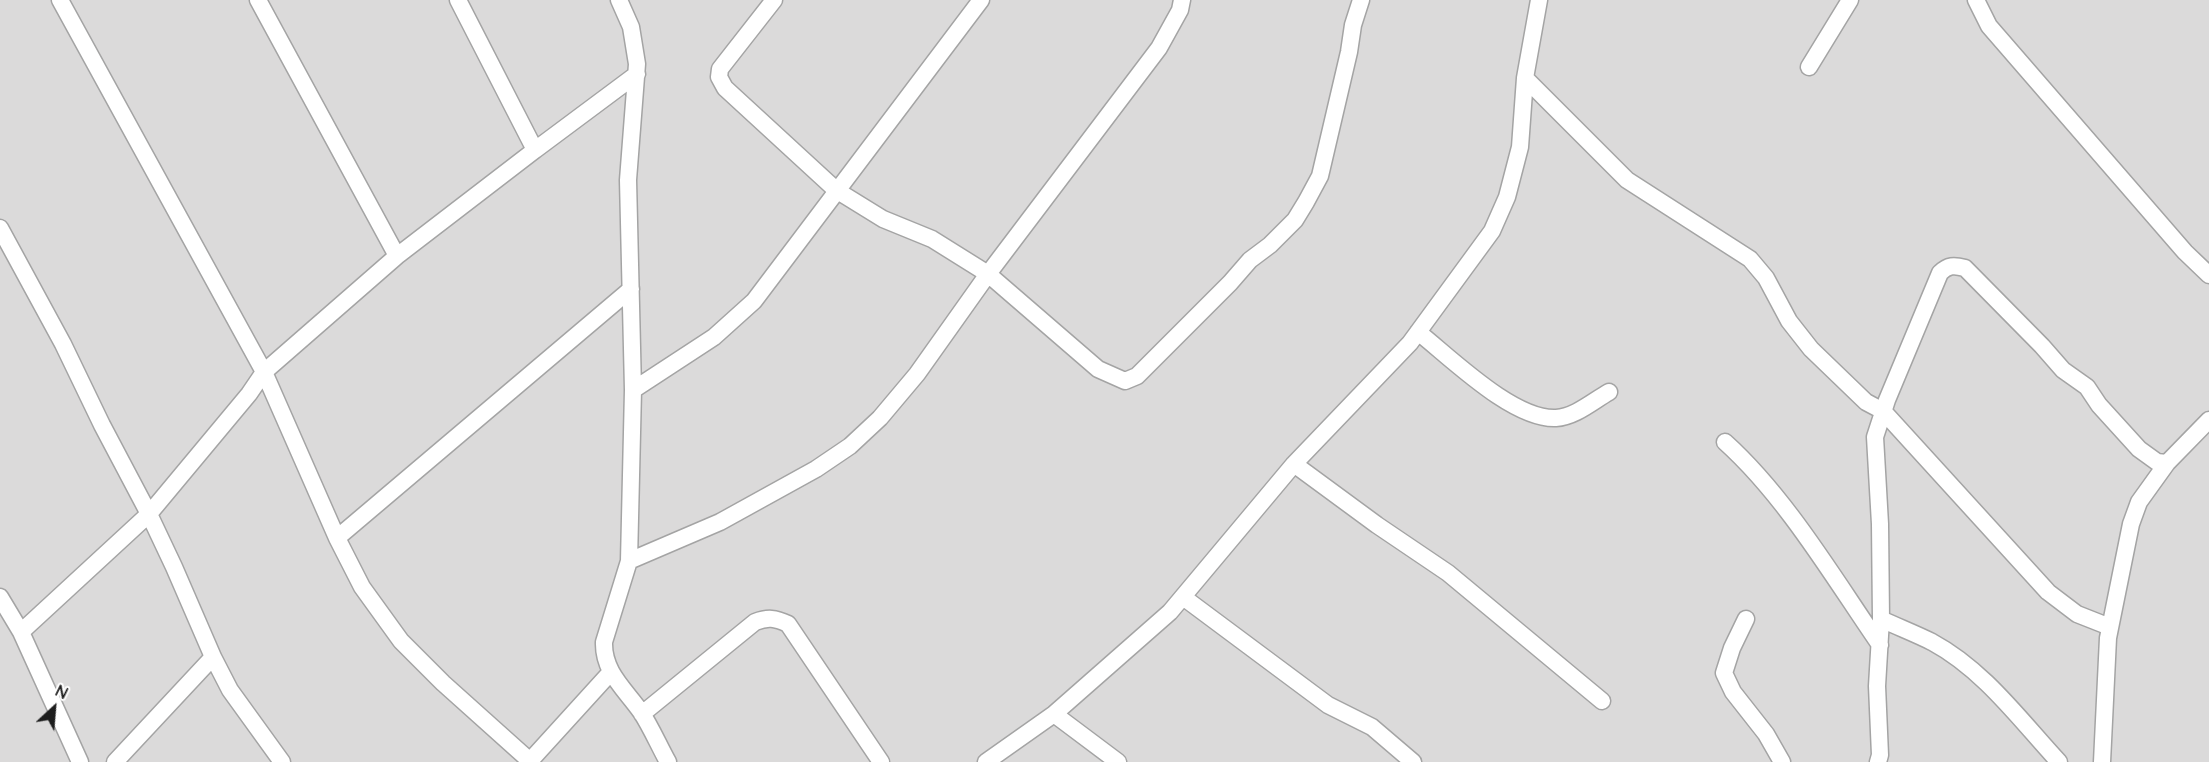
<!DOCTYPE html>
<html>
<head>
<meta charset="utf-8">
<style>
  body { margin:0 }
  #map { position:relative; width:2209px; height:762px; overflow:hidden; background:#eeebe3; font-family:Quicksand,sans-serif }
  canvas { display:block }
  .north { position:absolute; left:24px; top:678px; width:60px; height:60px; -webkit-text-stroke:4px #fff; paint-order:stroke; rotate:26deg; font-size:16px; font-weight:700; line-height:24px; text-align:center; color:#1d1d1d }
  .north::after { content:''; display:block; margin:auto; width:21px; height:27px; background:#1d1d1d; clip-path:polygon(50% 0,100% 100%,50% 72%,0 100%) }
</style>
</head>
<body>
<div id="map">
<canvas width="2209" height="762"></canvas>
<div class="north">N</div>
</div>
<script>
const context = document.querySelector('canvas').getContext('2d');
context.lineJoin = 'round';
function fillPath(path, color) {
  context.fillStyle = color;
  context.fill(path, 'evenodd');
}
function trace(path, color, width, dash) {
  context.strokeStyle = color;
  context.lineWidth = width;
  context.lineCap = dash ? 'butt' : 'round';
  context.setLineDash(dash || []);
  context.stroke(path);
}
const residential = new Path2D(`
  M0 0H2209V762H0Z`);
const minor = new Path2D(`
  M60 0 264 372 397 256
  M258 0 397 256 535 150
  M458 0 535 150 637 74
  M619 0 631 27 637 64 628 180 633 390 629 561 604 642C603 672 625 689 641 712 651 727 659 746 668 762
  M774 0 720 69 719 77 725 88 836 190 883 219 932 239 988 274 1098 369 1125 381 1137 376 1230 283 1250 260 1270 245 1295 220 1306 202 1320 176 1349 52 1353 25 1361 0
  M1976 0 1989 26 2185 252 2209 275
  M1809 67 1850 0
  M1525 78 1627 180 1750 259 1766 278 1789 321 1811 349 1866 402 1883 411 2048 592 2077 614 2110 627
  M0 228 63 344 102 425 149 514 174 567 213 657 230 690 282 762
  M1418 332C1451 358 1513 420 1556 418 1575 417 1593 401 1609 392
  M633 390 714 337 754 301 981 0
  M1725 442C1786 497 1833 577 1880 645
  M1294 464 1377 525 1448 573 1602 701
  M337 538 362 587 401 641 443 683 530 761 610 673
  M629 561 720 522 816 469 850 446 880 418 917 374 988 274 1159 48 1180 10 1182 0
  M0 597 21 632 80 762
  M1183 597 1328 705 1372 727 1413 762
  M1746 619 1732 648 1724 673 1733 692 1766 734 1782 762
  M1881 619C1898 627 1916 634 1932 642 1984 670 2020 720 2059 762
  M21 632 149 514 249 394 264 372 337 538 631 289
  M642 714 755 622C768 617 775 618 788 624L881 762
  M1054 714 1118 762
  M115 762 213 657
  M986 762 1054 714 1170 612 1294 464 1410 343 1492 231 1507 197 1520 147 1525 78 1539 0
  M1878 762 1880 755 1877 686 1881 619 1880 524 1875 437 1887 400 1940 273C1948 265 1954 265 1965 268L2042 346 2063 370 2087 387 2099 405 2139 449 2157 462 2167 463
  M2102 762 2108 638 2131 524 2139 502 2167 463 2209 420`);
fillPath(residential, '#dbdada');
trace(minor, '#a4a4a4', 19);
trace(minor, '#fff', 16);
</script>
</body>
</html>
